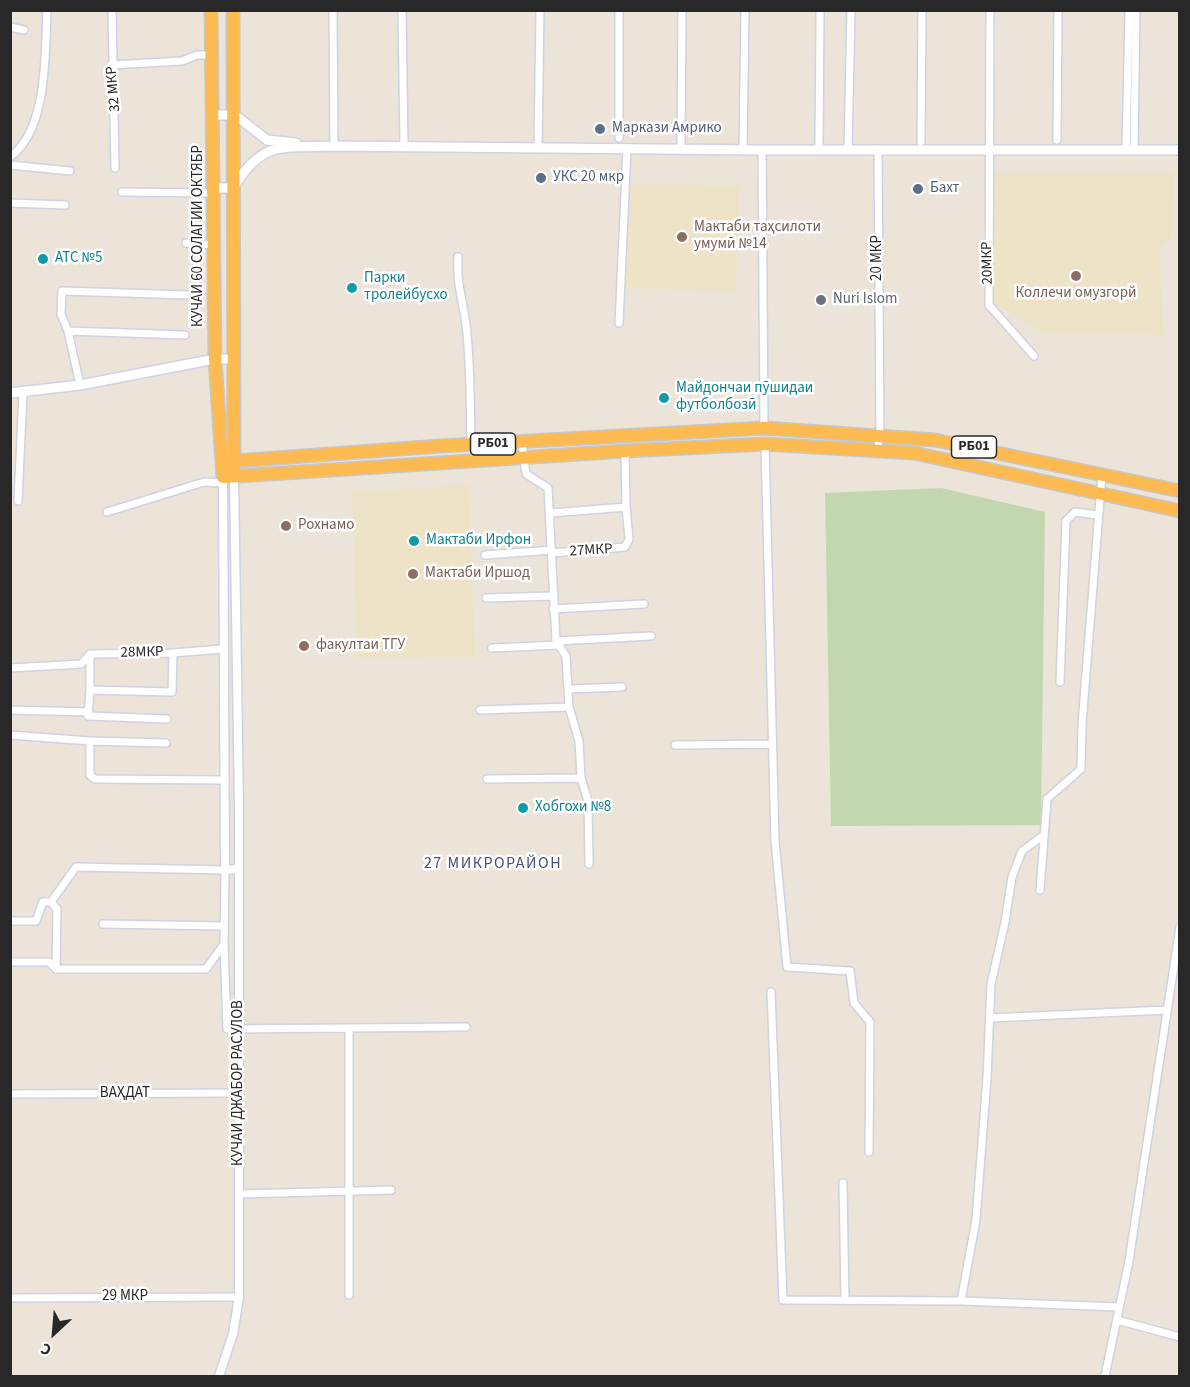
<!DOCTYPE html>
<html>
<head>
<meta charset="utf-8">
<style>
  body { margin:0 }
  #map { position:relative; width:1190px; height:1387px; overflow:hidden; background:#ece4d9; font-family:"Source Sans 3",sans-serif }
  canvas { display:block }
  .frame { position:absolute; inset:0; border:12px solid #282828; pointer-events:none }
  .north { position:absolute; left:24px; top:1303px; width:60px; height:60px; -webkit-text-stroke:4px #fff; paint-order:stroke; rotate:206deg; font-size:16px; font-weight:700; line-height:24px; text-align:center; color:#282828 }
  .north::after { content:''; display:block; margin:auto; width:21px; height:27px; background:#282828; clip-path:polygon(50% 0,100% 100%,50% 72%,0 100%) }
</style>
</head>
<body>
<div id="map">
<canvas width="1190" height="1387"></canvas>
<div class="frame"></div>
<div class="north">С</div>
</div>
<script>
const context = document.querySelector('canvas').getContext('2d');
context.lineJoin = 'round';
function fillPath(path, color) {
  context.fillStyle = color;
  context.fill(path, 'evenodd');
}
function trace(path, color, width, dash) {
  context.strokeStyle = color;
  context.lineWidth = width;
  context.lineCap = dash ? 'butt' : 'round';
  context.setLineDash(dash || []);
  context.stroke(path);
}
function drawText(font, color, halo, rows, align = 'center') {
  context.font = font + ' "Source Sans 3",sans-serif';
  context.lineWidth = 5;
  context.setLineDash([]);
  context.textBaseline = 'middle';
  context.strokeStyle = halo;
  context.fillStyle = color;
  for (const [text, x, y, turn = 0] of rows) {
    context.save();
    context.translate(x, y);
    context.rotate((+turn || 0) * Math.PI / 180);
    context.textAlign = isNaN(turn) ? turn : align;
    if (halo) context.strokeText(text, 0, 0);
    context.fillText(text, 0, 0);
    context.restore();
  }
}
const education = new Path2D(`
  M993 173 1175 174 1170 241 1160 249 1163 335 1044 333 991 302Z
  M627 183 739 186 736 291 624 288Z
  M469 485 475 657 356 658 352 492Z`);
const cemetery = new Path2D(`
  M941 488 1045 512 1041 825 831 826 825 493Z`);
const minor = new Path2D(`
  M112 10 115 168
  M333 10 334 146
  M402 10 404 146
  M619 10V138
  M990 10 989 305 1034 356
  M10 27 24 30
  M111 65 182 61 197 55H212
  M1057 140 1058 10
  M921 142 922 10
  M538 147 540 10
  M681 149 682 10
  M1126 149 1129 10
  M1134 149 1136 10
  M743 150 745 10
  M762 150 764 428
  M819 150 820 10
  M848 150 851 10
  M10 157C48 130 45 53 47 10
  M10 165 70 171
  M122 192 212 193
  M10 203 65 205
  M186 243 213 245
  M458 257C456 283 463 300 466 325 471 364 470 405 471 445
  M619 323 627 149
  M68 331 185 335
  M80 385 68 331 61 314 62 291 188 295
  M522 442 526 474 548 488 556 641 566 656 569 707 579 741 581 778 588 801 589 864
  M765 444 775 841 787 967 850 971 854 1003 870 1022 869 1152
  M877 451 880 435 878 149
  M18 501 23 393
  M107 512 204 482 223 483
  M551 513 626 507 625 451
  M552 553 625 547 629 539 626 507
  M485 555 552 550
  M486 598 554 596
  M553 609 644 604
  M556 641 651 636
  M492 648 560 645
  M173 653 222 649
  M90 654V690
  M10 668 81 664 90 654 173 653 172 692 90 690 88 716 167 719
  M1060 682 1066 521 1075 512 1098 515
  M569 689 622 687
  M10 710 89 712
  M480 710 569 707
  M10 735 90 741
  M166 743 90 741V775L95 779 224 780
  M675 745 772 744
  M487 779 581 778
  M1040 890 1047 799 1081 769 1082 724 1102 474
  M10 921H36L43 902H51L57 909 56 969H206L224 944 225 870 76 867 51 902
  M103 924 223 926
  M224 944 227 1029 466 1027
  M10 962H49L56 969
  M771 992 783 1300 961 1301 1119 1307
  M990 1018 1166 1010
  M349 1029V1295
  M10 1094 239 1093
  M843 1183 845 1300
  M240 1194 391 1190
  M10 1298 239 1297
  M961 1301 976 1220 987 1078 991 984 1005 922 1012 877 1022 851 1044 835
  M1117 1320 1180 1337
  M1105 1376 1129 1261 1180 927`);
const tertiary = new Path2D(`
  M223 477 225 870 238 869
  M219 1376 233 1334 239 1297V807L234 477`);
const secondary = new Path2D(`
  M214 115H235L267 140 296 143
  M212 188H233C263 139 282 148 334 146L762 150H1180
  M10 393 80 385 215 359H232`);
const trunk = new Path2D(`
  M211 10 215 359 223 477 625 451 765 444 914 453 1180 511
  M233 10 234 470
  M222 462 440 446 764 428 935 440 1180 491`);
const markers = [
  [600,129,6,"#5c6f8a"],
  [541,178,6,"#5c6f8a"],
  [918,189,6,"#5c6f8a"],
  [682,237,6,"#8d6e63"],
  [43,259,6,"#0f9aa8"],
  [1076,276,6,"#8d6e63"],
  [352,288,6,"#0f9aa8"],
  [821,300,6,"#6b7280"],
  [664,398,6,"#0f9aa8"],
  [286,526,6,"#8d6e63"],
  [414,541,6,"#0f9aa8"],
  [413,574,6,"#8d6e63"],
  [304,646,6,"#8d6e63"],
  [523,808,6,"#0f9aa8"]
];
const shields = [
  [493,444,45],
  [974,447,45]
];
const shieldNames = [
  ["РБ01",493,444],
  ["РБ01",974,447]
];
const streetNames = [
  ["32 МКР",114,89,-95],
  ["КУЧАИ 60 СОЛАГИИ ОКТЯБР",199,236,-90],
  ["20 МКР",878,258,-90],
  ["20МКР",988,263,-91],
  ["27МКР",591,551,-3],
  ["28МКР",142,653,-1],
  ["КУЧАИ ДЖАБОР РАСУЛОВ",239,1083,-90],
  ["ВАҲДАТ",125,1094],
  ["29 МКР",125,1297]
];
const serviceNames = [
  ["Маркази Амрико",612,129],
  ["УКС 20 мкр",553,178],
  ["Бахт",930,189]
];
const educationNames = [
  ["Мактаби таҳсилоти",694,228],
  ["умумӣ №14",694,245],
  ["Коллечи омузгорй",1076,294,"center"],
  ["Рохнамо",298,526],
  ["Мактаби Иршод",425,574],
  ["факултаи ТГУ",316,646]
];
const cultureNames = [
  ["АТС №5",55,259],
  ["Парки",364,279],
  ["тролейбусхо",364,296],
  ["Майдончаи пӯшидаи",676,389],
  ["футболбозӣ",676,406],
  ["Мактаби Ирфон",426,541],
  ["Хобгохи №8",535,808]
];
const worshipNames = [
  ["Nuri Islom",833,300]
];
const neighbourhoodNames = [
  ["27 МИКРОРАЙОН",493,864]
];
fillPath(education, '#efe3c7');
fillPath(cemetery, '#c2d7af');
trace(minor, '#ced2e3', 10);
trace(tertiary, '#ced2e3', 11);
trace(secondary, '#ced2e3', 12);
trace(trunk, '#c7c7c7', 15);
trace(minor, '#fff', 7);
trace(tertiary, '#fff', 8);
trace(secondary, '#fff', 9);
trace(trunk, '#fcba51', 12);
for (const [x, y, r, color] of markers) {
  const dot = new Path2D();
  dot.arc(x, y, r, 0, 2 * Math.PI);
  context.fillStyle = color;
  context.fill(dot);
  trace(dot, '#fff', 2);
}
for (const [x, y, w] of shields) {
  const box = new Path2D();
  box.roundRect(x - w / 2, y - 11, w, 22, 4.5);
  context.fillStyle = '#fff';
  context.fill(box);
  trace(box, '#282828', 1.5);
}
drawText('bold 14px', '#282828', null, shieldNames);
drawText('15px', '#282828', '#fff', streetNames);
drawText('15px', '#4e5e75', '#fff', serviceNames, 'left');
drawText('15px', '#785e54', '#fff', educationNames, 'left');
drawText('15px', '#0d838f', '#fff', cultureNames, 'left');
drawText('15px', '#5b616d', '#fff', worshipNames, 'left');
context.letterSpacing = '1.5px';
drawText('16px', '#474f7b', '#fff', neighbourhoodNames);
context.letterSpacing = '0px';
</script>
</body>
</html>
